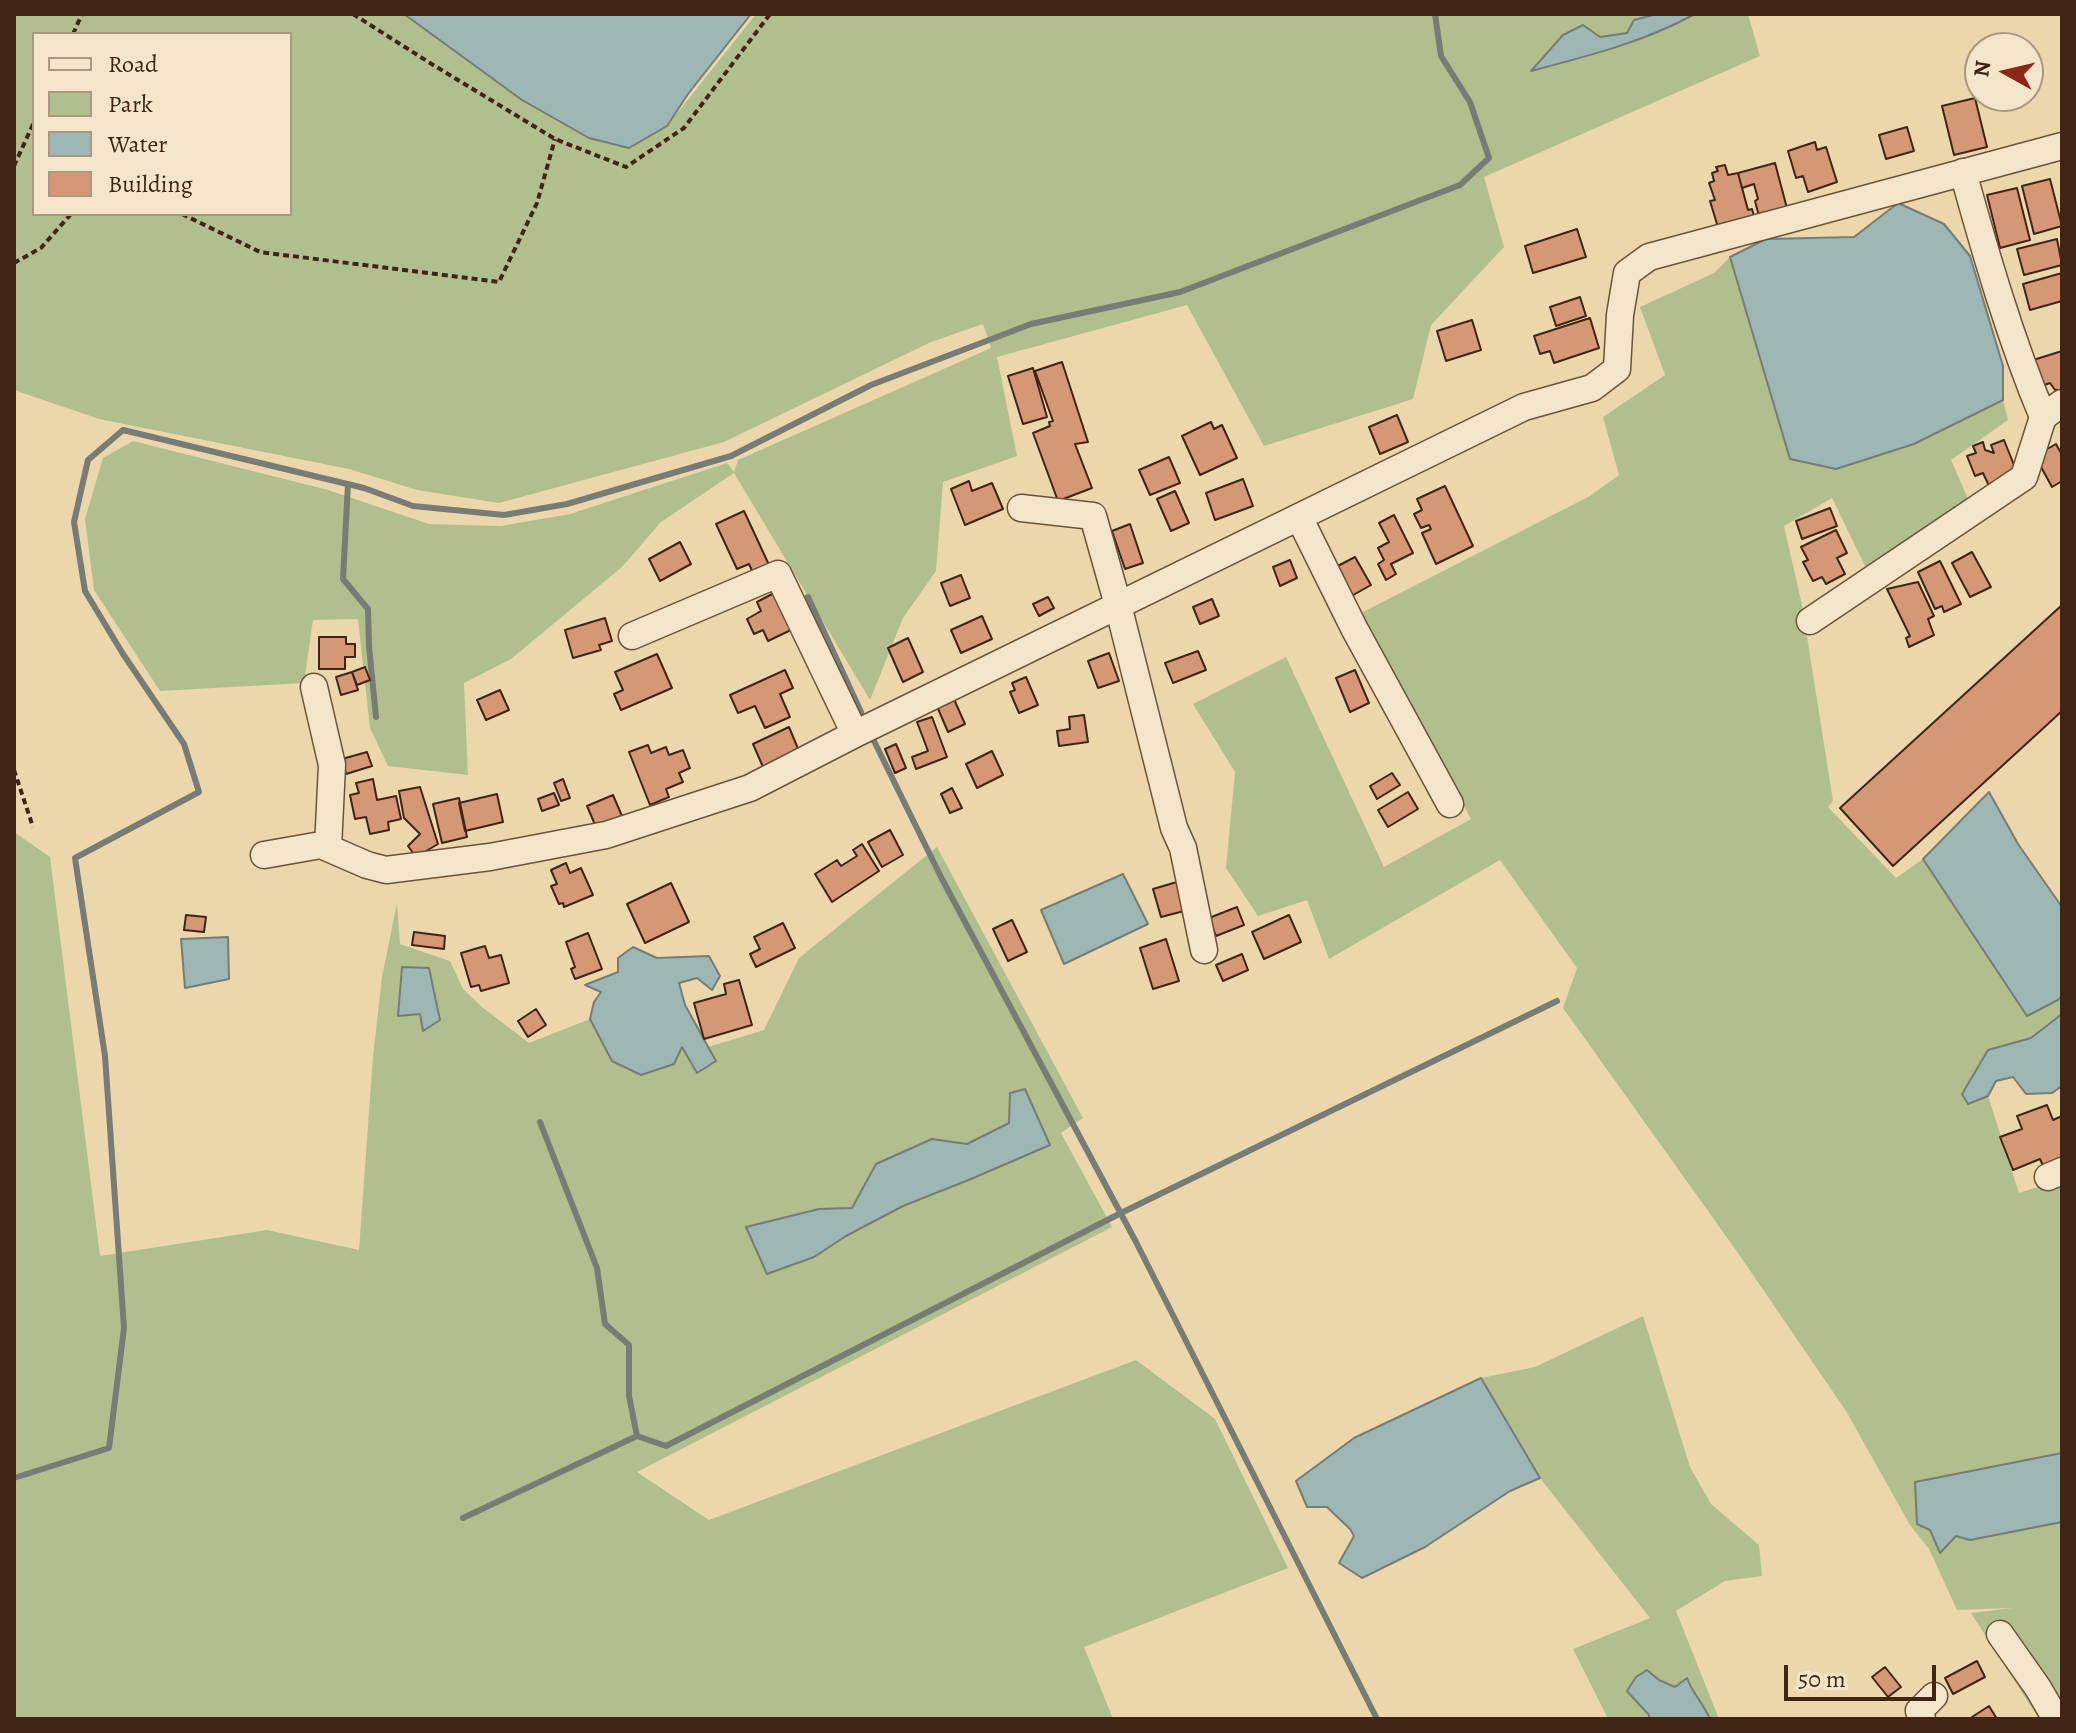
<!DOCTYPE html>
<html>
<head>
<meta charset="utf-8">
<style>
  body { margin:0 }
  #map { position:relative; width:2076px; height:1733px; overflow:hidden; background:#ecd7ad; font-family:Alegreya,serif }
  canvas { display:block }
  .frame { position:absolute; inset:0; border:16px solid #402515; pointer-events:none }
  .legend { position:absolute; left:32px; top:32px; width:260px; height:184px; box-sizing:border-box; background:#f3e5ca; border:2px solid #ab9882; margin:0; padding:10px 14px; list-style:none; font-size:24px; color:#402515 }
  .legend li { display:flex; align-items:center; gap:16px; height:40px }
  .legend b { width:40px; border:2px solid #ab9882 }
  .north { position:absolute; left:1964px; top:32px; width:80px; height:80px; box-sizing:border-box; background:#f3e5ca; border:2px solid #ab9882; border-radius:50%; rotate:278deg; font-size:22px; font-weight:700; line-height:32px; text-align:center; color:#402515 }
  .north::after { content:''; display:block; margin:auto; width:28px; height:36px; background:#8f2418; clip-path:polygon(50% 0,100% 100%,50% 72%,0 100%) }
  .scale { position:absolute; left:1784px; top:1665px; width:152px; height:36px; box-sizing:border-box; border:4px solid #402515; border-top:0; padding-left:10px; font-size:24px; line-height:28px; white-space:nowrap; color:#402515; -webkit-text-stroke:6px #f3e5ca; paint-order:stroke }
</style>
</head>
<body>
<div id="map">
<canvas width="2076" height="1733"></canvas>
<div class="frame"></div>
<ul class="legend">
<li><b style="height:10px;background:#f3e5ca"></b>Road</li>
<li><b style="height:22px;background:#b1bf8f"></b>Park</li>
<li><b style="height:22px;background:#9cb7b4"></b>Water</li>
<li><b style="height:22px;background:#d49876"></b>Building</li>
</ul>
<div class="north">N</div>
<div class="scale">50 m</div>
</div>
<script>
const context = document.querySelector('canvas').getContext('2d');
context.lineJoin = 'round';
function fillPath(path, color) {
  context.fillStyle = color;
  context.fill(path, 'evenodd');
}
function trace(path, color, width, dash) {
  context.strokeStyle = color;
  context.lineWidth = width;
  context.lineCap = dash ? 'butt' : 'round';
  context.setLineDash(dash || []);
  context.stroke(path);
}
const green = new Path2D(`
  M14 14H404L522 100 589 138 628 148 667 126 756 14H1748L1760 56 1484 177 1504 247 1431 325 1413 399 1264 446 1187 305 997 357 1017 456 943 482 936 571 903 618 870 700 734 473 661 522 622 567 511 659 464 683 468 775 388 766 370 728 358 619 313 620 304 683 160 691 94 590 85 519 103 458 133 441 328 490 429 524 501 526 570 514 727 463 734 472 738 460 991 348 983 324 931 342 724 442 499 503 417 490 349 469 99 419 14 390ZM34 34H290V214H34Z
  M1730 257 1790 459 1836 469 1914 444 2003 400 2008 420 1951 460 1969 501 1866 568 1832 498 1784 526 1802 605 1833 801 1828 807 1896 878 1923 859 2027 1016 2058 1000 2062 995V1014L2031 1038 1988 1050 1968 1104 1988 1096 2019 1193 2062 1179V1719H2039L1971 1613 2012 1608 1957 1610 1929 1549 1910 1525 1846 1411 1738 1253 1563 1008 1577 968 1500 860 1329 959 1307 900 1258 916 1226 868 1235 772 1193 704 1286 657 1384 867 1471 819 1359 614 1590 496 1619 475 1603 417 1665 375 1640 307 1714 273Z
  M14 832 50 857 100 1256 267 1230 359 1250 373 1056 382 977 397 903 400 944 450 961 463 989 482 1007 529 1043 590 1019 612 1060 641 1075 674 1064 682 1047 716 1061 708 1047 764 1030 799 958 937 847 1083 1118 1061 1133 1112 1227 637 1472 709 1520 1136 1360 1215 1419 1288 1568 1084 1647 1113 1719H14Z
  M1643 1316 1690 1467 1711 1504 1759 1545 1762 1576 1725 1581 1676 1611 1719 1719H1608L1573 1649 1650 1618 1540 1478 1481 1378 1535 1367Z`);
const water = new Path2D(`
  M404 14H751L688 94 667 126 629 148 589 138 522 100Z
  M1657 14H1695C1644 42 1588 56 1531 71L1563 35 1583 25 1600 37 1627 33 1634 20Z
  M1898 203 1944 224 1970 256 2003 366V400L1914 444 1836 469 1790 459 1730 257 1766 239 1854 237Z
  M1989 792 2018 844 2062 907V995L2058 1000 2027 1016 1923 859Z
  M1123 874 1148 924 1064 964 1041 910Z
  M228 937 229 979 185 988 181 939Z
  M633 947 657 958 709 956 720 976 712 990 697 978 679 983 685 1005 716 1061 697 1073 682 1047 674 1064 641 1075 612 1061 590 1019 594 1002 601 992 585 985 618 972V958Z
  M402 967 429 968 440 1020 423 1031 420 1014 398 1016Z
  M2062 1014V1086L2052 1093 2026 1094 2013 1077 1996 1081 1988 1096 1968 1104 1962 1094 1988 1050 2031 1038Z
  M1025 1089 1050 1145 971 1179 903 1206 846 1236 814 1257 767 1274 746 1227 819 1209 852 1208 876 1164 932 1139 967 1144 1009 1123 1010 1093Z
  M1481 1378 1540 1478 1510 1491 1425 1547 1362 1578 1339 1563 1354 1536 1350 1529 1327 1507H1307L1296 1481 1354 1438Z
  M2062 1453V1522L1970 1540 1956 1536 1940 1553 1930 1530 1917 1524 1915 1482Z
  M1647 1670 1659 1680 1675 1687 1687 1678C1693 1694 1703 1703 1710 1719H1649V1715L1627 1691 1636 1677Z`);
const stream = new Path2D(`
  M348 484 343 579 368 609 369 646 376 717
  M808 597 861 712
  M874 741 942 879 1136 1242 1377 1719
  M540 1122 597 1268 605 1324 629 1345V1396L637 1436
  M14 1478 109 1448 124 1328 105 1056 75 858 199 792 184 744 123 654 85 591 74 522 88 460 123 430 364 488 413 506 504 515 567 504 731 456 871 385 1031 324 1180 292 1460 185 1489 158 1470 102 1441 56 1435 14
  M463 1518 637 1436 666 1446 1121 1213 1557 1001`);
const building = new Path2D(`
  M1975 98 1987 147 1954 155 1942 106Z
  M1907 127 1914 151 1886 159 1879 135Z
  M1815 142 1817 150 1826 147 1837 182 1808 192 1803 176 1796 178 1788 151Z
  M1775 163 1788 212 1760 220 1755 201 1758 199 1754 184 1742 188 1738 173Z
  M1725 165 1728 175 1738 173 1748 210 1752 209 1756 223 1720 234 1710 201 1715 200 1709 183 1714 181 1712 173 1718 171 1716 167Z
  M2050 179 2062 226 2034 234 2022 186Z
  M2017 188 2030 240 2000 248 1987 195Z
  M1577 229 1586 257 1533 273 1525 246Z
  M2057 239 2062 265 2024 275 2017 249Z
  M2062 273V301L2030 310 2023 284Z
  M1580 297 1586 316 1556 326 1550 307Z
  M1590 318 1599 348 1554 363 1550 351 1540 354 1534 336Z
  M1472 320 1481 350 1446 361 1437 331Z
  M2062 351V390H2055L2050 383 2039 387 2030 361Z
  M1062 362 1088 442 1075 444 1092 488 1058 501 1033 433 1050 426 1049 422 1053 421 1035 371Z
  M1033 368 1047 417 1023 424 1008 376Z
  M1397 415 1408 442 1380 454 1369 427Z
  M1211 422 1214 429 1222 425 1237 458 1200 475 1182 436Z
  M2004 440 2018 475 1989 486 1983 473 1975 476 1967 456 1976 453 1973 446 1983 442 1985 450 1994 453 1991 445Z
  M2056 444 2062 455V481L2052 487 2035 456Z
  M1169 457 1180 483 1150 495 1139 470Z
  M1243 479 1253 506 1215 520 1206 493Z
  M969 481 972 491 992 483 1003 509 965 525 951 489Z
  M1445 486 1473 546 1436 564 1422 533 1431 529 1429 525 1421 528 1414 514 1422 510 1417 499Z
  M1175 491 1189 523 1171 531 1157 499Z
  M1830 508 1837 526 1802 539 1796 521Z
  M744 511 770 567 754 575 749 564 737 569 716 524Z
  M1394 515 1413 553 1391 564 1396 574 1386 580 1378 564 1384 560 1378 548 1389 542 1379 523Z
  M1130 524 1143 563 1125 569 1112 531Z
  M1836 530 1847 553 1837 558 1845 574 1826 584 1822 577 1813 581 1803 562 1808 560 1801 547Z
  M680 542 691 564 660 581 649 559Z
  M1972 552 1991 587 1970 597 1952 563Z
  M1355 557 1371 585 1348 598 1332 569Z
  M1290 560 1297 578 1280 586 1273 567Z
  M1940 561 1961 604 1944 612 1942 606 1935 609 1918 572Z
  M961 575 970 598 950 606 941 583Z
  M1918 582 1934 616 1928 619 1934 635 1909 647 1906 638 1910 636 1887 589Z
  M774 593 791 630 768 641 763 630 754 634 747 619 761 611 757 602Z
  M1048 597 1054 608 1039 616 1033 604Z
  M1212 599 1219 616 1200 624 1193 607Z
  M2062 605V711L1893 866 1840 808Z
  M982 616 992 639 961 653 951 630Z
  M605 618 612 641 599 645 601 650 573 658 565 630Z
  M319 637H346V644H355V657H345V669H319Z
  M908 638 923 672 903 682 888 648Z
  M1198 651 1206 670 1173 683 1165 663Z
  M1109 653 1119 681 1098 688 1088 661Z
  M657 654 672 688 621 710 614 694 623 690 615 672Z
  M365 667 370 680 357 685 352 672Z
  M785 670 793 688 780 694 790 717 765 728 755 706 738 713 730 695Z
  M1355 670 1369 703 1350 712 1336 678Z
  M352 672 358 690 341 695 336 677Z
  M1026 677 1038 705 1019 713 1010 692 1015 690 1012 683Z
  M500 690 509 710 486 720 477 700Z
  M953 697 965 724 948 732 936 704Z
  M1084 715 1088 742 1059 746 1057 731 1070 729 1069 717Z
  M932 717 947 757 916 769 912 757 928 751 917 722Z
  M789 727 799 751 763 767 753 744Z
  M896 744 906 768 895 773 885 749Z
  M648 745 651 753 666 747 669 755 683 750 690 768 679 773 683 782 666 789 669 797 650 805 629 752Z
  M992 751 1003 775 977 788 966 764Z
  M367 752 372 766 346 774 342 759Z
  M1392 773 1400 785 1377 799 1370 786Z
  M373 779 377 800 396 796 401 819 388 822 389 830 370 834 366 817 355 819 350 795 359 793 356 783Z
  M563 779 570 798 561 801 554 783Z
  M420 787 438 844 416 857 408 846 420 834 404 818 399 791Z
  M952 788 962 808 950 813 941 794Z
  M1408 792 1418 809 1388 827 1378 810Z
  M554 793 559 805 542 811 538 799Z
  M497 794 503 822 465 831 459 803Z
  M613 795 622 816 596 827 587 806Z
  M459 798 467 837 442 843 433 804Z
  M890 830 903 855 882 867 868 842Z
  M862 844 879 871 832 902 815 874 837 860 841 866 857 856 853 850Z
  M566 863 570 873 581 868 593 895 564 907 563 903 559 904 551 886 557 884 551 870Z
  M1177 882 1184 911 1161 917 1153 889Z
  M671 883 689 922 645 943 627 904Z
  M1237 907 1244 925 1216 936 1209 918Z
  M186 915 206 917 204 932 184 930Z
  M1289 915 1301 942 1264 959 1252 932Z
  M1012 920 1027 952 1008 961 993 929Z
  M783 923 795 948 756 967 750 954 760 949 754 937Z
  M414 932 445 936 444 949 412 945Z
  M588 933 602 969 575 979 571 969 575 967 566 942Z
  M1166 939 1179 981 1153 989 1140 948Z
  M485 946 489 958 501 955 509 983 481 991 479 985 471 987 461 953Z
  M1242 954 1248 970 1223 981 1216 965Z
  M739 980 752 1025 704 1039 694 1003 726 994 724 984Z
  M536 1009 546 1025 528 1037 518 1021Z
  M2047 1105 2053 1120 2062 1116V1163L2045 1170 2040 1159 2013 1170 2000 1137 2022 1129 2017 1116Z
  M1977 1661 1985 1677 1953 1694 1945 1678Z
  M1885 1667 1901 1687 1888 1697 1872 1677Z
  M1989 1706 1997 1719H1974L1972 1717Z`);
const path = new Path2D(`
  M353 14 430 63 555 139 626 167 684 128 770 14
  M73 34 82 14
  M14 166 34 122
  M182 214 260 252 499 282 537 203 555 139
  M14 263 41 248 71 214
  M14 770 33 827`);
const minor = new Path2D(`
  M1963 172C1986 255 2010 338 2043 417
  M1021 508 1093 516 1118 605 1174 828 1183 848 1204 950
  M1299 517 1354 628 1450 804
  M1810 621 2024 477 2043 417 2062 403
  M632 636 778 574 855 734
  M314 687 332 765 328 848
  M264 855 321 845 367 865 386 870 490 857 606 835 750 788 855 734 1524 407 1592 388 1617 369 1620 315 1627 273 1649 257 2062 146
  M2048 1177 2062 1171
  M2000 1634 2038 1688 2056 1719
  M1922 1719 1919 1711 1934 1696`);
fillPath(green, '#b1bf8f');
fillPath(water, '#9cb7b4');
trace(water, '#777d74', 2);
trace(stream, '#777d74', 6);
fillPath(building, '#d49876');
trace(building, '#402515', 2);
trace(minor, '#6b523b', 29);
trace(path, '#402515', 4, [6, 4]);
trace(minor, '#f3e5ca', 26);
</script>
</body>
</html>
